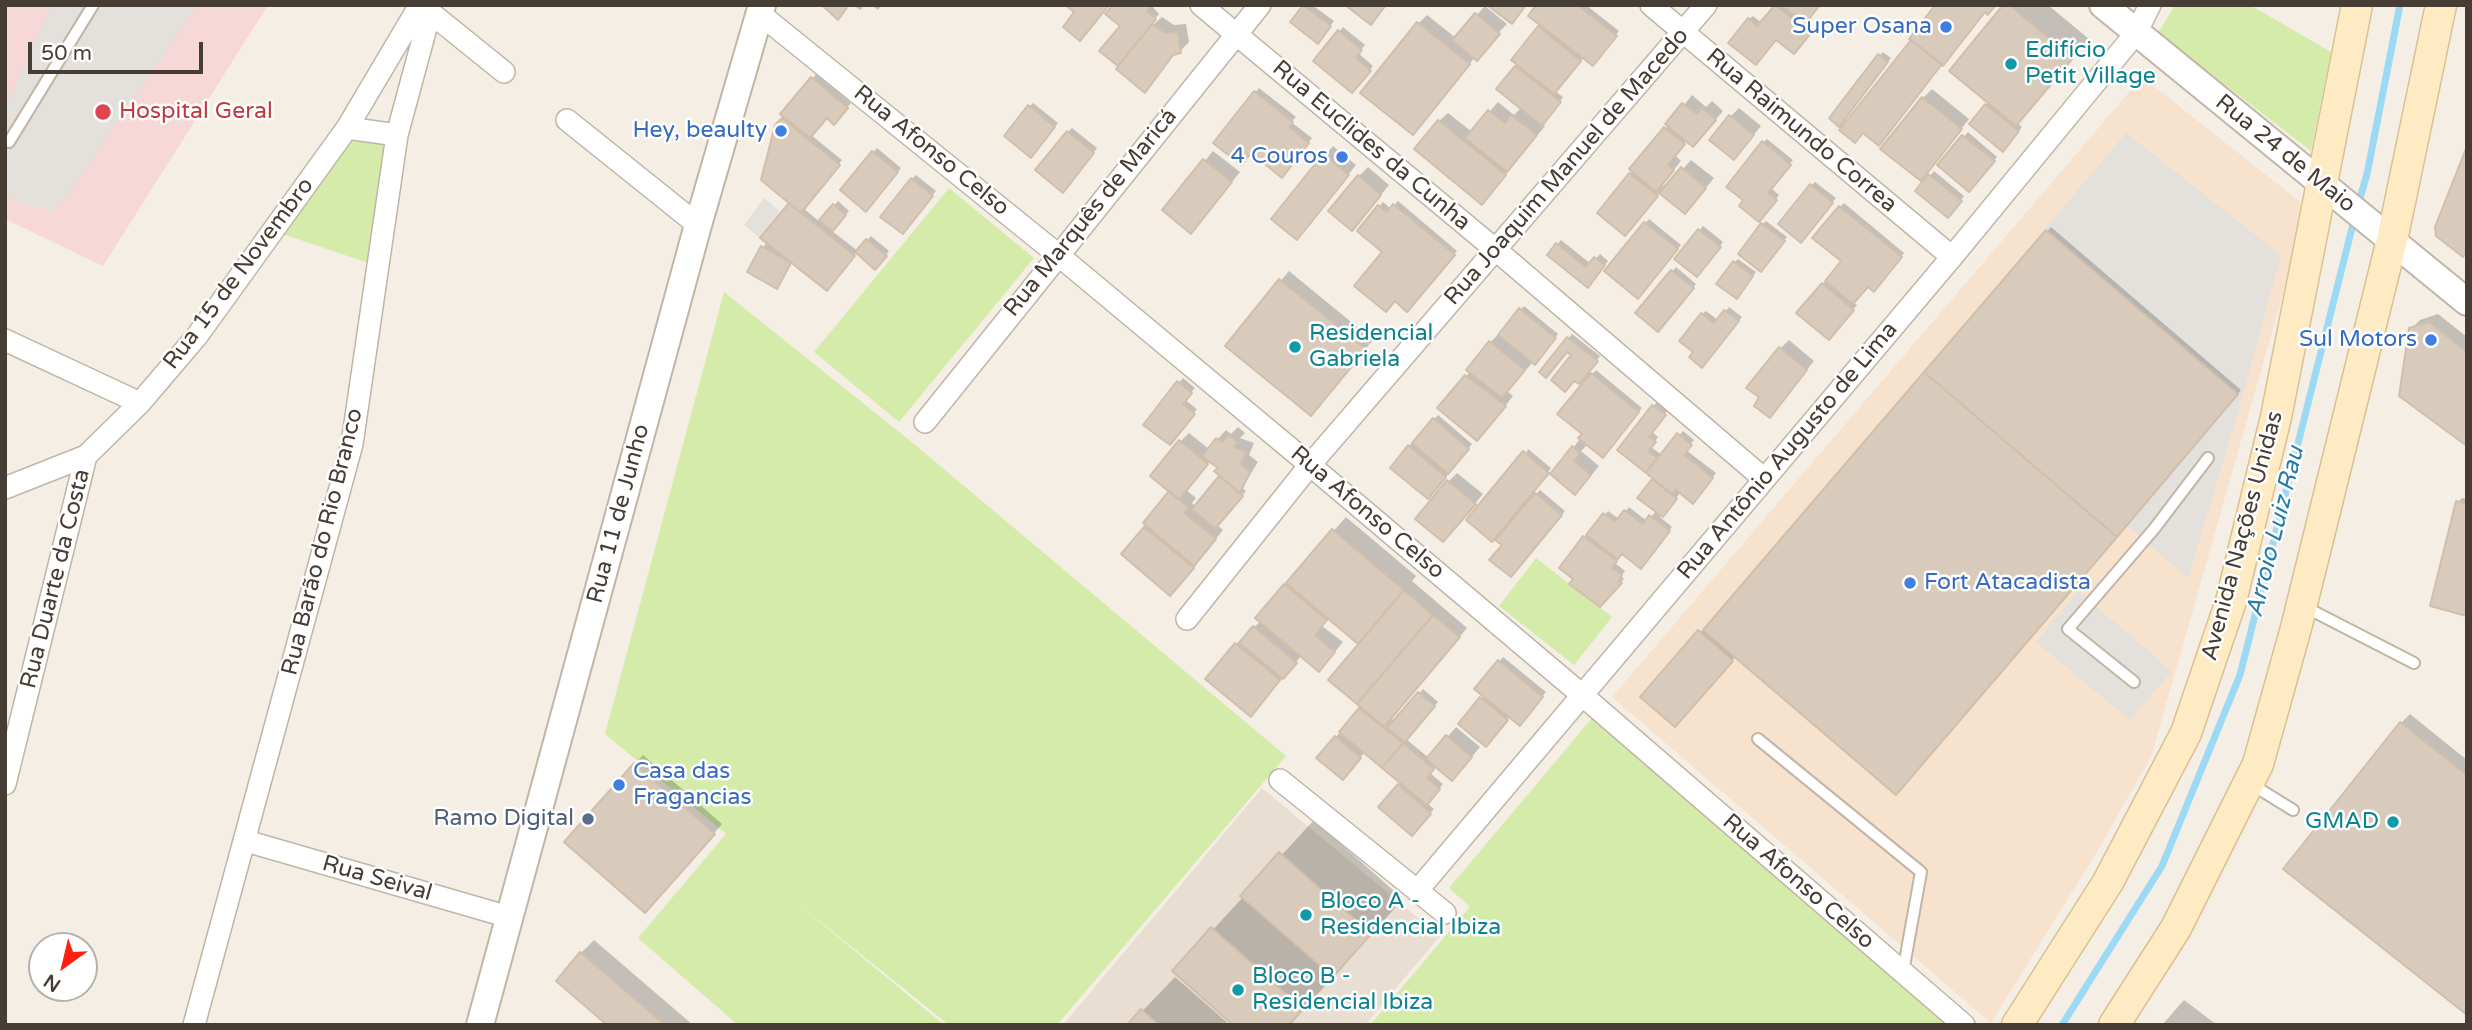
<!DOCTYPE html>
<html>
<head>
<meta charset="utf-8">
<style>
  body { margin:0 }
  #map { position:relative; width:2472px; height:1030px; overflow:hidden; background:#f4eee5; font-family:"Varela Round",sans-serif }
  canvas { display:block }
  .frame { position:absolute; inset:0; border:7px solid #463d34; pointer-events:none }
  .north { position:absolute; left:28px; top:932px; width:70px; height:70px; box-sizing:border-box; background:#fff; border:2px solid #b5b1ae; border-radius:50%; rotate:214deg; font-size:19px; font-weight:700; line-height:28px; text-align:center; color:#463d34 }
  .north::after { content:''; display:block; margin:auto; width:24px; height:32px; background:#ff1f10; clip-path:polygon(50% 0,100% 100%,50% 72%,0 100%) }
  .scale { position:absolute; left:28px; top:42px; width:175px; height:32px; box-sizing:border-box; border:4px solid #463d34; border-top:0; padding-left:9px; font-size:21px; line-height:24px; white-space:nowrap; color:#463d34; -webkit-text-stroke:5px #fff; paint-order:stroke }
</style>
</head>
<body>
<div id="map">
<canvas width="2472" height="1030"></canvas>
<div class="frame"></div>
<div class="north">N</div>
<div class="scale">50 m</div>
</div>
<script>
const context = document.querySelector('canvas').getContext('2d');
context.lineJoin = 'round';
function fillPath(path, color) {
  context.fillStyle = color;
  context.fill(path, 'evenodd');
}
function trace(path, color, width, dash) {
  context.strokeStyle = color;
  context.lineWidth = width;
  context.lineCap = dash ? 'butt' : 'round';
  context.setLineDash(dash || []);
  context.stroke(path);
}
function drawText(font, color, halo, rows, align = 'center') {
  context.font = font + ' "Varela Round",sans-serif';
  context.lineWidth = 5;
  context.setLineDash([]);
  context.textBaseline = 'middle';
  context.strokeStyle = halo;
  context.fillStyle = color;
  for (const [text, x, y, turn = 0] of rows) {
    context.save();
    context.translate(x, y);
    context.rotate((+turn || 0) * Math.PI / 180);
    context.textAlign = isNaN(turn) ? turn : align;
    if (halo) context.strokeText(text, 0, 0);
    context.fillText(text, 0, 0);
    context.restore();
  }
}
const residential = new Path2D(`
  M1262 788 1440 936 1365 1025H1063Z`);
const commercial = new Path2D(`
  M2142 77 2303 204 2286 283 2151 757 2098 850 1991 1023 1612 697Z`);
const medical = new Path2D(`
  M5 5H268L103 266 5 219Z`);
const green = new Path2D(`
  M2175 5H2250L2331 52 2311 151 2158 33Z
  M349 135 386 139 368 263 280 233Z
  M949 188 1034 258 899 422 814 352Z
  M724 292 908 439 1286 756 1057 1025H949L791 898 944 1025H738L638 938 726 834 605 734Z
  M1536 558 1612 617 1574 665 1499 606Z
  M1593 717 1952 1025H1370L1470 907 1449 888Z`);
const parking = new Path2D(`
  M52 5H198L55 212 5 196V110Z
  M2126 133 2281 255 2240 405 2188 578 1934 361Z
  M764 198 780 211 760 238 744 225Z
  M2078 591 2172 671 2130 720 2036 642Z`);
const shadow = new Path2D(`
  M853 5H865L860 10Z
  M871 5H882L878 10Z
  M1115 5H1151L1159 14 1150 24 1152 26 1162 17 1174 25 1186 24 1189 42 1180 51 1126 58 1123 26Z
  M1304 5H1312L1334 21 1322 37 1292 22Z
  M1539 5H1586L1619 31 1596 60 1584 57 1555 91 1563 97 1542 124 1545 126 1490 194 1439 121 1448 113 1472 132 1498 102 1514 115 1522 107 1516 67 1542 25Z
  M1776 5H1817L1805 22 1813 28 1797 48 1776 38 1760 59 1749 19 1753 16 1762 23Z
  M1995 5 1985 10 1879 143 1913 40Z
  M2005 5H2048L2089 39 2017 123 2022 127 2007 145 1986 105 1989 102Z
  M1485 6 1507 24 1475 57 1421 124 1419 23 1427 15 1456 38Z
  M1343 27 1365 45 1358 53 1373 66 1356 87 1315 60Z
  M1883 52 1891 58 1843 120 1879 56Z
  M816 74 851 103 838 119 827 116 811 135 842 160 803 208 820 222 838 201 849 211 832 231 858 251 871 236 889 251 879 263 857 252 831 285 792 262 776 287 763 248 791 203 777 126Z
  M1259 88 1296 117 1291 122 1312 138 1285 171 1251 151 1215 142Z
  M1932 89 1969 119 1929 170 1923 98Z
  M1692 95 1706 107 1712 101 1723 111 1702 136 1687 140 1675 155 1681 161 1662 184 1666 188 1691 160 1714 178 1693 203 1660 192 1633 225 1630 174Z
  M1033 103 1058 123 1035 151 1029 107Z
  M1739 108 1761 126 1742 149 1730 117Z
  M1072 128 1097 148 1066 187 1068 132Z
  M1968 132 1997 157 1973 186 1939 165Z
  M1767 139 1793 160 1771 188 1779 195 1763 216V143Z
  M1333 146 1356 165 1305 229 1273 219Z
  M877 148 901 168 870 205 842 190Z
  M1213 151 1240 172 1191 232 1165 210Z
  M1368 167 1389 185 1360 220 1359 176Z
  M1934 171 1964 196 1952 212 1917 191Z
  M916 175 936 191 906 228 912 179Z
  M1815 182 1836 198 1805 237 1811 186Z
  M1398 201 1457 251 1411 305 1385 252 1359 231 1383 202 1391 209Z
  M1844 203 1904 253 1877 285H1868L1853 302 1857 305 1833 334 1823 284 1843 261 1840 207Z
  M1649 219 1681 245 1642 293 1606 271Z
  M1766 221 1787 237 1764 266 1763 224Z
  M1703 226 1723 242 1701 271 1676 259Z
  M2051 227 2241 390 1899 789 1736 656 1674 725 1700 632 1705 630Z
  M1561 240 1591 264 1600 254 1608 261 1591 281 1549 255Z
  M1738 259 1756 272 1740 293 1734 263Z
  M1676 267 1696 284 1662 326 1638 313Z
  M1289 271 1373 340 1311 414 1227 345Z
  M1524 306 1558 334 1507 391 1513 396 1486 430 1466 377 1490 343Z
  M1729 307 1742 317 1706 361 1696 352 1702 314 1706 311 1718 320Z
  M2438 314 2467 337V444L2411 329 2420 320Z
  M1572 334 1600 356 1583 378 1573 354 1568 350 1541 372Z
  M1789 340 1814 361 1770 416 1780 349Z
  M1596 370 1642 408 1606 452 1588 444 1581 451 1599 466 1584 484 1552 474 1585 433 1592 374Z
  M1183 378 1195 388 1185 400 1197 409 1173 439 1145 424Z
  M1657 402 1668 410 1652 432 1658 437 1651 447 1662 455 1683 431 1694 440 1686 450 1716 473 1697 498 1681 492 1660 517 1672 527 1645 563 1622 552 1615 563 1625 571 1621 576 1624 579 1600 605 1585 537 1608 511 1619 519 1629 507 1647 521 1657 510 1640 497 1654 479 1619 450Z
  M1438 415 1472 444 1437 488 1409 446Z
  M1238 427 1245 433 1240 438 1254 443 1249 455 1258 462 1242 488 1246 491 1217 525 1223 530 1179 585 1123 554 1171 491 1181 441 1189 433 1209 449 1226 430 1231 434ZM1211 460 1220 467 1222 476 1196 507 1192 503 1196 498 1186 490Z
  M1528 449 1551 468 1512 516 1514 518 1540 490 1565 511 1514 571 1504 544 1495 537Z
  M1457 473 1483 494 1452 531 1449 481Z
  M2462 498 2467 499V614L2458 502Z
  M1346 517 1416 576 1412 581 1467 628 1391 718 1395 722 1423 689 1438 702 1406 739 1429 758 1456 727 1480 747 1461 770 1436 765 1430 773 1443 784 1427 803 1434 809 1416 830 1381 807 1402 782 1365 752 1346 774 1336 737 1362 707 1366 638 1329 617 1322 626 1343 642 1327 661 1302 655 1259 706 1236 644 1261 621 1285 585Z
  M1503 657 1546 692 1523 720 1510 716 1490 741 1482 699 1485 695 1477 688Z
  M2410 714 2467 760V1013L2401 723Z
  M643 755 722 824 654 902 635 764Z
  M1314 820 1403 899 1290 1025H1236L1175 971Z
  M594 940 693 1025H610L581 953Z
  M1175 977 1230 1025H1129Z
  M2184 1000 2217 1025H2162Z`);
const stream = new Path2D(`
  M2358 205 2367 174 2400 5
  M2062 1025 2162 866 2240 675 2355 216`);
const building = new Path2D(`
  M822 5H849L838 20Z
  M1065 5H1109L1080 41 1063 27 1074 12Z
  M1113 5H1148L1150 7 1147 11 1156 19 1118 66 1099 51 1120 26 1105 14Z
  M1303 5 1331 26 1318 44 1290 22Z
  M1345 5H1386L1371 25Z
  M1487 5H1526L1512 24Z
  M1536 5H1577L1617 36 1593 66 1528 16Z
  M1775 5 1811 33 1794 54 1776 40 1756 65 1728 43 1748 18 1757 26Z
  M1781 5H1820L1805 24Z
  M1935 5H1996L1988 15 1985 12 1943 66 1909 39Z
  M2003 5H2009L2073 58 2016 126 1949 71Z
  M1475 13 1500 34 1477 61 1452 40Z
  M1417 22 1470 64 1413 135 1360 93Z
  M1152 24 1165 33 1178 32 1181 53 1173 55 1145 93 1116 69Z
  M1538 26 1581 61 1554 94 1511 60Z
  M1338 30 1362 50 1356 58 1371 71 1352 93 1313 61Z
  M1911 40 1942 64 1879 146 1863 133 1855 143 1839 130Z
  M1878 54 1888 62 1839 127 1829 118Z
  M1515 66 1561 102 1542 126 1496 89Z
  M811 77 848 108 834 125 827 118 810 138 780 114Z
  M1254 91 1293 122 1289 127 1309 143 1282 178 1251 153 1241 165 1213 143Z
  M1922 97 1962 129 1921 181 1880 149Z
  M1682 103 1697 114 1702 108 1716 120 1693 147 1665 124Z
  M1985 104 2019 131 2003 152 1969 124Z
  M1028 105 1055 127 1031 158 1004 136Z
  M1488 110 1505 123 1511 115 1537 135 1507 172 1465 138Z
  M1729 115 1754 135 1734 160 1709 140Z
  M782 118 840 165 801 213 761 180 775 125Z
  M1438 120 1506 175 1482 205 1414 149Z
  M1664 127 1685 144 1668 165 1674 170 1656 192 1629 169Z
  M1067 131 1094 153 1063 193 1035 170Z
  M1962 135 1995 161 1969 192 1937 165Z
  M1762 141 1791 165 1768 193 1777 200 1759 222 1739 206 1743 200 1726 187Z
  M2467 146V252L2463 257 2436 236 2435 227Z
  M872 151 898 172 866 212 840 190Z
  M1323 154 1349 175 1297 240 1271 219Z
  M1203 159 1232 182 1191 234 1162 210Z
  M1681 167 1706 188 1685 214 1659 193Z
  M1629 173 1658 196 1625 236 1597 213Z
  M1928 174 1962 201 1948 218 1915 191Z
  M1358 175 1381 195 1352 231 1328 211Z
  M911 178 933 196 903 234 880 217Z
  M1810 184 1833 203 1801 243 1778 224Z
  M789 203 855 256 827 291 760 238Z
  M833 204 846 215 833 231 819 220Z
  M1393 204 1455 255 1407 312 1395 301 1386 312 1354 286 1382 252 1357 231 1378 205 1387 212Z
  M1839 206 1902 257 1874 292 1868 287 1853 304 1825 281 1841 261 1812 238Z
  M1644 222 1678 249 1638 299 1604 271Z
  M1761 223 1785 241 1761 272 1738 254Z
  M1698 229 1721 247 1697 277 1674 259Z
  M2046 230 2238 394 2117 537 1924 372Z
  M866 239 887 256 875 270 855 252Z
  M1556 243 1586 267 1594 257 1605 265 1588 288 1547 255Z
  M761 246 791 263 777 289 747 272Z
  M1733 261 1753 276 1737 299 1716 284Z
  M1671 270 1694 288 1658 332 1635 313Z
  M1279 279 1366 349 1311 416 1225 346Z
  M1822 283 1854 310 1829 340 1796 313Z
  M1519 308 1556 338 1535 365 1498 335Z
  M1724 310 1739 321 1702 368 1689 357 1693 352 1679 341 1701 313 1714 323Z
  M2429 322 2467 352V446L2399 396 2409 328Z
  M1567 337 1598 361 1579 384 1574 381 1565 392 1551 380 1571 355 1567 352 1546 378 1539 372Z
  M1489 341 1525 370 1502 398 1466 370Z
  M1779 347 1807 370 1770 418 1754 406 1759 397 1746 388Z
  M1924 372 2117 537 1896 795 1703 630Z
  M1591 373 1639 412 1603 458 1578 438 1582 434 1557 414Z
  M1465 375 1506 406 1477 441 1437 408Z
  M1177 381 1192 393 1183 404 1195 414 1170 445 1143 425Z
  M1652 405 1666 415 1649 437 1656 442 1648 451 1657 458 1646 473 1617 450Z
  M1433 418 1469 449 1448 474 1412 443Z
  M1677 433 1692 445 1684 455 1713 478 1693 504 1676 490 1672 494 1646 473Z
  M1228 435 1238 442 1234 447 1246 452 1241 464 1250 472 1240 493 1214 471 1218 468 1202 456 1216 438 1223 442Z
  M1179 440 1208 464 1179 500 1150 476Z
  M1408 445 1446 477 1428 499 1390 468Z
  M1572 446 1580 453 1574 461 1591 475 1575 495 1550 474Z
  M1523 451 1549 473 1492 542 1466 520Z
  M1219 476 1243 496 1215 529 1192 509Z
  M1652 479 1677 499 1663 517 1637 498Z
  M1447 480 1476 504 1443 542 1415 519Z
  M1169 491 1189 508 1184 513 1216 539 1194 566 1143 523Z
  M1535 493 1562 515 1511 577 1489 560 1502 545 1495 540Z
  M2456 501 2467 504V616L2430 606Z
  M1624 510 1643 524 1649 515 1670 531 1641 569 1622 554 1618 559 1586 535 1603 513 1615 522Z
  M1144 527 1194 568 1170 596 1121 554Z
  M1332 529 1404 590 1358 644 1286 583Z
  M1583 536 1617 561 1612 568 1622 575 1619 581 1622 583 1600 607 1569 584 1573 579 1559 568Z
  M1284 584 1327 620 1315 635 1335 652 1319 672 1255 618Z
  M1404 590 1433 615 1357 704 1328 680Z
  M1433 615 1460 637 1384 727 1357 704Z
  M1253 626 1297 663 1283 679 1239 643Z
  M1698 630 1733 661 1675 727 1640 697Z
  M1235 643 1280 680 1251 717 1205 679Z
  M1498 660 1543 697 1520 726 1474 689Z
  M1418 692 1435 706 1405 742 1387 728Z
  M1480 697 1508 720 1486 747 1458 724Z
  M1359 708 1403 743 1382 768 1339 732Z
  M2400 722 2467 775V1015L2283 869Z
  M1446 735 1472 757 1452 781 1426 759Z
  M1335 736 1361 758 1343 780 1316 758Z
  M1403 743 1434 769 1427 778 1440 789 1427 805 1382 768Z
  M634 763 715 834 645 913 564 842Z
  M1398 784 1431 814 1412 836 1378 807Z
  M1279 852 1371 934 1333 977 1240 896Z
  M1211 927 1303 1009 1289 1025H1233L1172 971Z
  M580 952 665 1025H607L556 981Z
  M1141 1009 1159 1025H1127Z`);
const service = new Path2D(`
  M5 141 9 142 93 5
  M2305 607 2414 663
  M2134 682 2068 629 2154 529 2208 458
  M1758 739 1921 872 1903 972
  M2251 784 2293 810`);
const minor = new Path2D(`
  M421 5 504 72
  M1201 5 1496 250 1763 478
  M1651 5 1952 257
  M760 14 1057 254 1310 465 1582 695 1964 1025
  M567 120 698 225
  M347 128 397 135
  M5 340 140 403
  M925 422 1260 5
  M5 488 86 456 140 403 197 336 347 128 420 5
  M1187 619 1310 465 1706 5
  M1280 780 1445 913
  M5 784 86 456
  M246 841 509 917
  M1417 891 1952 257 2136 33 2150 5
  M194 1025 352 444 397 135 430 13`);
const tertiary = new Path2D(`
  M2103 5 2467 302
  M480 1025 698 225 762 5`);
const secondary = new Path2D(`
  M2017 1025 2108 882 2186 733 2231 601 2276 417 2357 5
  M2114 1025 2176 928 2258 764 2296 628 2392 240 2441 5`);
const markers = [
  [1946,27,7,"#3f7fe0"],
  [2011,64,7,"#0f9aa8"],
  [103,112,9,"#e0444e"],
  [781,131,7,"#3f7fe0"],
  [1342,157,7,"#3f7fe0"],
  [2431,340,7,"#3f7fe0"],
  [1295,347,7,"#0f9aa8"],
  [1910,583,7,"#3f7fe0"],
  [619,785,7,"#3f7fe0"],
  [588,819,7,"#5c6f8a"],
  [2393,822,7,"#0f9aa8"],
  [1306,915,7,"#0f9aa8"],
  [1238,990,7,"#0f9aa8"]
];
const shopNames = [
  ["Super Osana",1932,27],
  ["Hey, beaulty",767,131],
  ["4 Couros",1328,157],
  ["Sul Motors",2417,340],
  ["Fort Atacadista",1924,583,"left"],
  ["Casa das",633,772,"left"],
  ["Fragancias",633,798,"left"]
];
const cultureNames = [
  ["Edifício",2025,51],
  ["Petit Village",2025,77],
  ["Residencial",1309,334],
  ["Gabriela",1309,360],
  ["GMAD",2379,822,"right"],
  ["Bloco A -",1320,902],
  ["Residencial Ibiza",1320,928],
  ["Bloco B -",1252,977],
  ["Residencial Ibiza",1252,1003]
];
const healthNames = [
  ["Hospital Geral",119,112]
];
const streetNames = [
  ["Rua Raimundo Correa",1801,131,40],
  ["Rua Euclides da Cunha",1371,146,40],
  ["Rua Afonso Celso",931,151,39],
  ["Rua 24 de Maio",2285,154,39],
  ["Rua Joaquim Manuel de Macedo",1567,167,-49],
  ["Rua Marquês de Maricá",1091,213,-51],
  ["Rua 15 de Novembro",239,274,-53],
  ["Rua Antônio Augusto de Lima",1788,451,-50],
  ["Rua Afonso Celso",1367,513,40],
  ["Rua 11 de Junho",619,514,-75],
  ["Avenida Nações Unidas",2243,536,-75],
  ["Rua Barão do Rio Branco",323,542,-76],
  ["Rua Duarte da Costa",56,579,-76],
  ["Rua Seival",377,879,16],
  ["Rua Afonso Celso",1798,882,41]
];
const serviceNames = [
  ["Ramo Digital",574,819]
];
const waterNames = [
  ["Arroio Luiz Rau",2276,532,-76]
];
fillPath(residential, '#e8dfd2');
fillPath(commercial, '#f7e2ce');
fillPath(medical, '#f5d8d7');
fillPath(green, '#d4ebaa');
fillPath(parking, '#e4e1dd');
fillPath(shadow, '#0003');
trace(stream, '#9cd9f5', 7);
fillPath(building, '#d9cbbc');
trace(building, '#d1bfac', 2);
trace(service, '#c0b5a6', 14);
trace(minor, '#c0b5a6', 24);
trace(tertiary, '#c0b5a6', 30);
trace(secondary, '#dac193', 33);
trace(service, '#fff', 10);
trace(minor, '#fff', 21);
trace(tertiary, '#fff', 26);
trace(secondary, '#ffebc3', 30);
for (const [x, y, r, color] of markers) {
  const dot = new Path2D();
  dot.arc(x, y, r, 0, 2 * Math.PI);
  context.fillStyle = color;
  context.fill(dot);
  trace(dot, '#fff', 2.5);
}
drawText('23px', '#366cbe', '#fff', shopNames, 'right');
drawText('23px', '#0d838f', '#fff', cultureNames, 'left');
drawText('23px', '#be3a42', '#fff', healthNames, 'left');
drawText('23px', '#463d34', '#fff', streetNames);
drawText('23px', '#4e5e75', '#fff', serviceNames, 'right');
drawText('italic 24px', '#237ca9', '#fff', waterNames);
</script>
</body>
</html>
